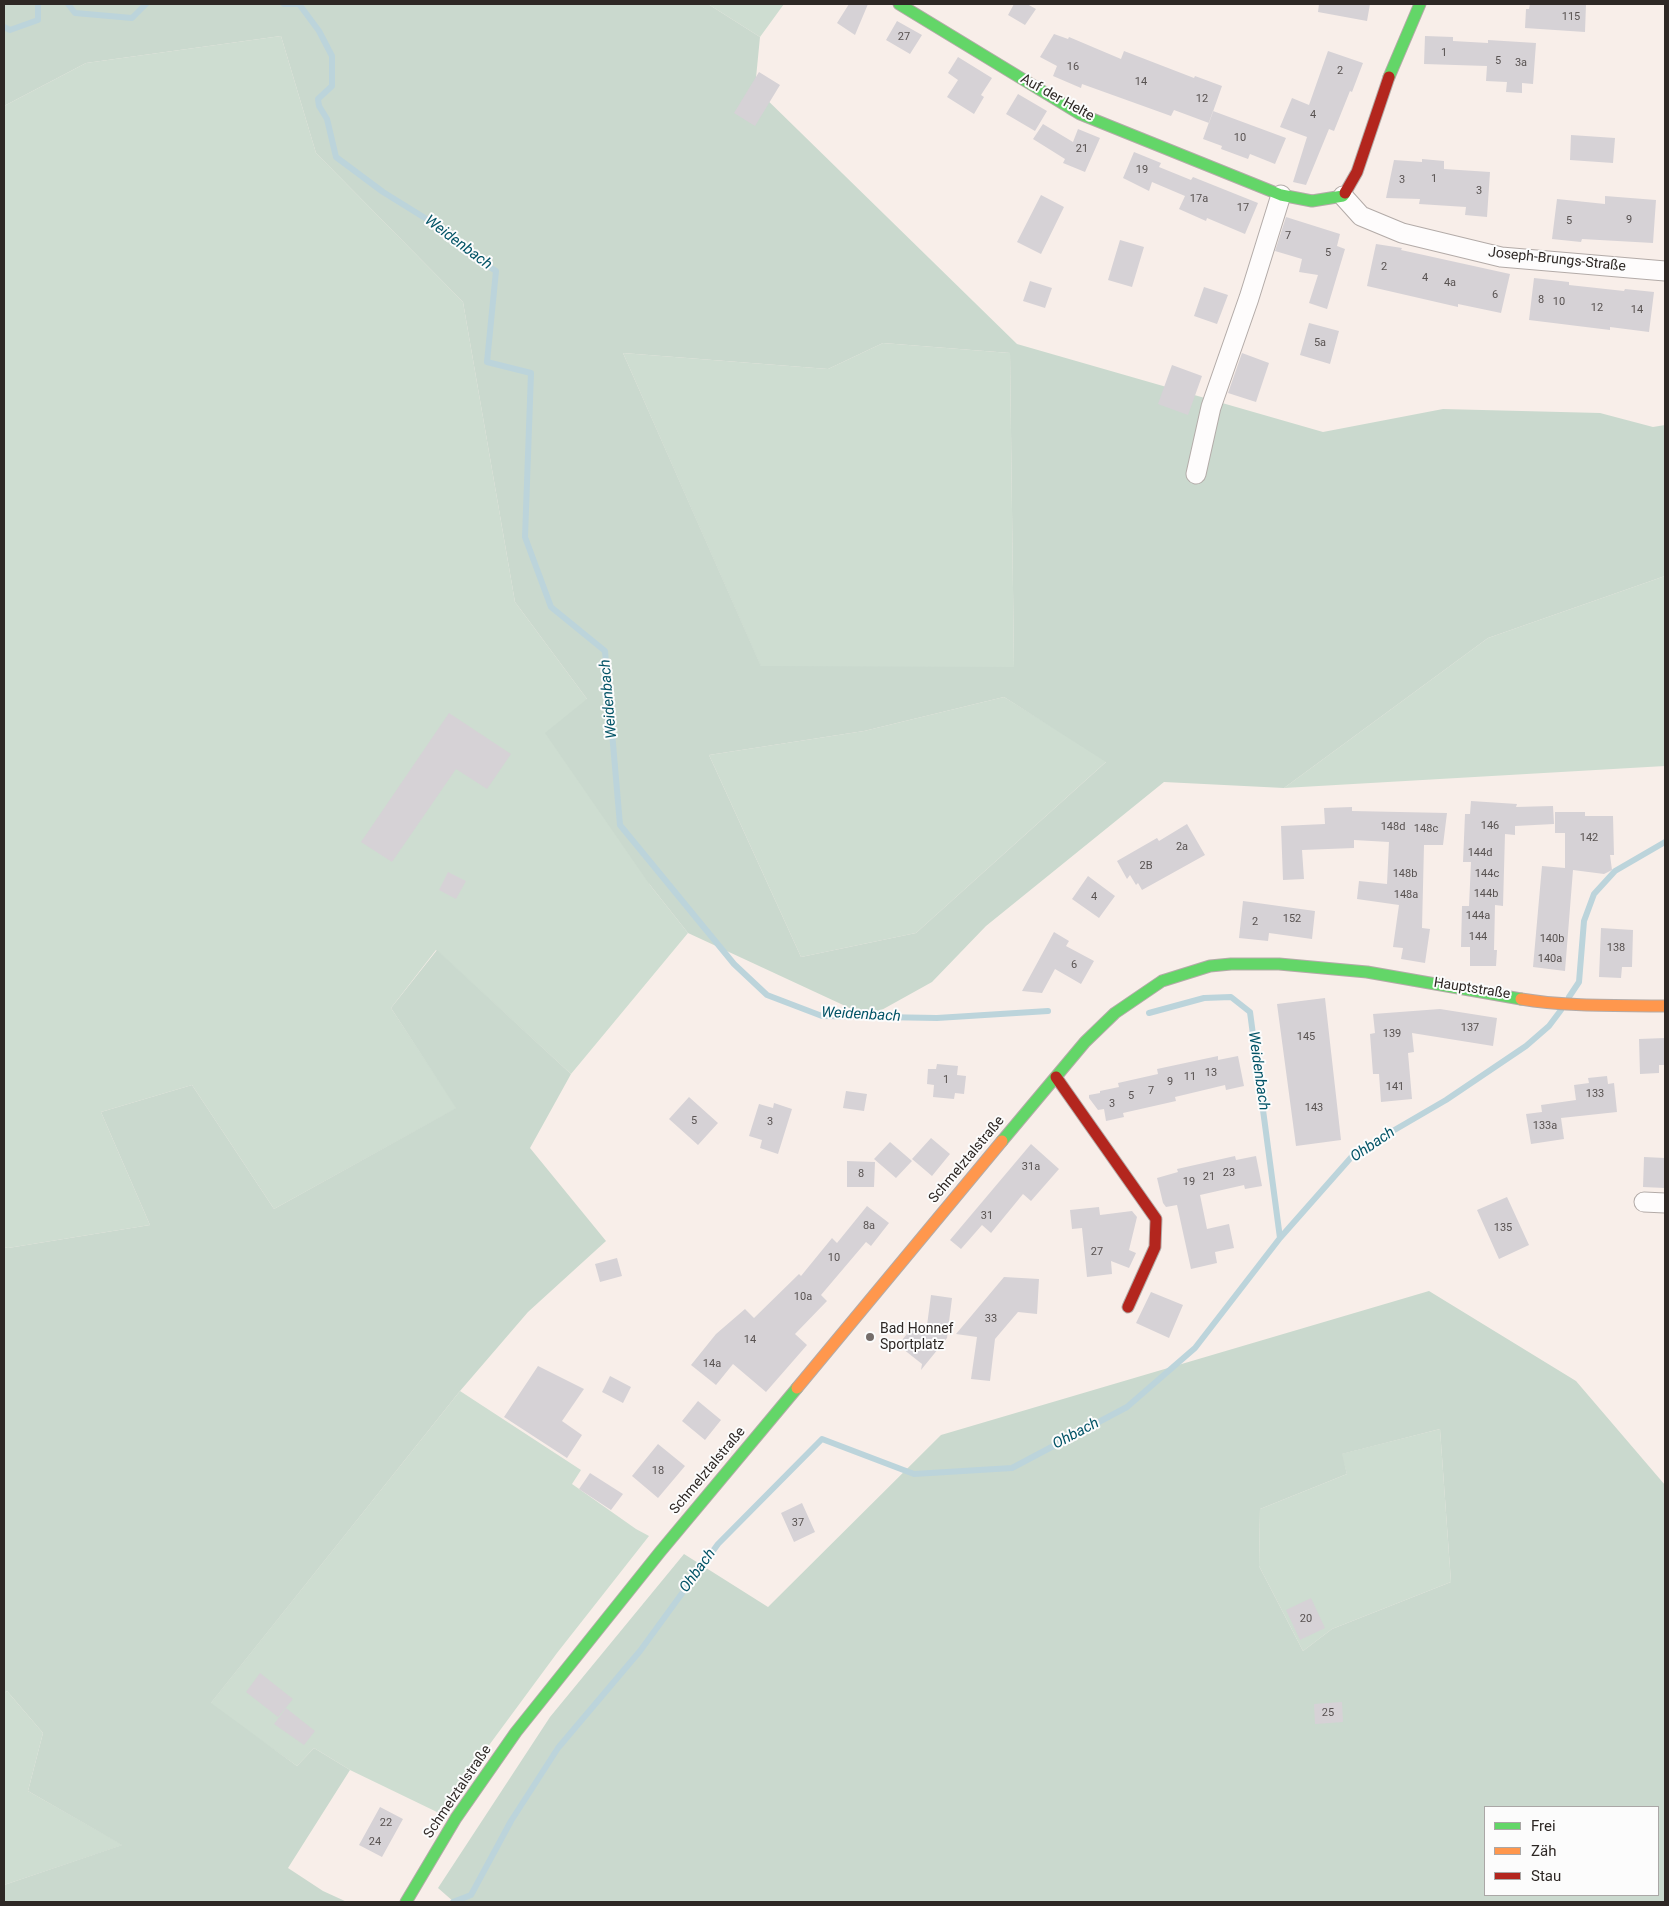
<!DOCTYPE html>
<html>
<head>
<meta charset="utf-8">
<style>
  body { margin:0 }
  #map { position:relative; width:1669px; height:1906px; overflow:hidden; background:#f8eee9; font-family:Roboto,sans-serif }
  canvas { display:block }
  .frame { position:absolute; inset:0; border:5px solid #2e2825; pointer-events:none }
  .legend { position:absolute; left:1484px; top:1806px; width:175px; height:90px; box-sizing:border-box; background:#fcfcfc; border:1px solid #aaa7a6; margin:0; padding:6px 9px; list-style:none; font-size:15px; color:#2e2825 }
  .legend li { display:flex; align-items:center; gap:10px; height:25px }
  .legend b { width:25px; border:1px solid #aaa7a6 }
</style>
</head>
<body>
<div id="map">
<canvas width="1669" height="1906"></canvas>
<div class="frame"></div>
<ul class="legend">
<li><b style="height:6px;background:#63d668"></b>Frei</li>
<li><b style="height:6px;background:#ff974d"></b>Zäh</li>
<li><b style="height:6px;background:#b3261e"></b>Stau</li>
</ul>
</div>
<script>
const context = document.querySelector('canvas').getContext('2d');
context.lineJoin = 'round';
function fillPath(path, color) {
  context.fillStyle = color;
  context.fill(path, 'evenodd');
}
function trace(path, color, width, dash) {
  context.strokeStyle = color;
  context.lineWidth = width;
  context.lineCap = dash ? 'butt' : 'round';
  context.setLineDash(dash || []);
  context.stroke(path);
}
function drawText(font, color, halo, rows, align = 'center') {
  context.font = font + ' Roboto,sans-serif';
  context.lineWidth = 4;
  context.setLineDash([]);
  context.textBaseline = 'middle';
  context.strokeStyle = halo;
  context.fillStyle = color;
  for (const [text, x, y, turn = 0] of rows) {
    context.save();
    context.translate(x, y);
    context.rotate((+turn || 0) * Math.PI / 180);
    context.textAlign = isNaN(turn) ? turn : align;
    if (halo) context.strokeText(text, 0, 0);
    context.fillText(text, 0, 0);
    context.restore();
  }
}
const green = new Path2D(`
  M708 4H784L760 37Z
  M281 36 316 153 463 302 515 602 587 699 650 885 688 933 571 1074 436 950 391 1008 457 1108 274 1209 192 1085 101 1112 150 1225 8 1248 4 1247V106L86 63Z
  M883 343 1010 353 1014 667H761L623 353 828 369Z
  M1665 576V766L1284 788 1488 638Z
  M1004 697 1107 761 916 933 801 957 709 755 864 731Z
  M460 1391 581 1470 572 1484 636 1529 649 1536 557 1653 439 1813 350 1770 314 1748 297 1766 210 1704Z
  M1440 1429 1451 1582 1332 1629 1303 1651 1259 1566 1260 1509 1347 1474 1341 1454Z
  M7 1691 43 1733 28 1791 123 1845 4 1885V1693Z`);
const forest = new Path2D(`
  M4 4H708L760 37 755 88 1017 344 1323 432 1443 409 1600 413 1653 427 1665 425V576L1488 638 1284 788 1164 782 986 926 932 982 869 1017 688 933 650 885 545 733 587 699 515 602 463 302 316 153 281 36 86 63 4 106ZM883 343 1010 353 1014 667 761 666 623 353 828 369ZM1004 697 1106 762 916 933 801 957 709 755 864 731Z
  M437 950 571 1074 530 1148 606 1241 528 1312 460 1391 211 1703 297 1766 314 1748 350 1770 288 1868 323 1891 347 1902H4V1885L122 1845 28 1791 43 1733 7 1691 4 1693V1247L8 1248 150 1225 101 1112 192 1085 274 1209 456 1108 391 1008Z
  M1429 1291 1576 1381 1665 1485V1902H454L438 1888 550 1717 684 1554 768 1607 941 1435ZM1440 1429 1451 1582 1332 1629 1303 1651 1259 1566 1260 1509 1347 1474 1342 1454ZM1485 1807H1658V1895H1485Z`);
const stream = new Path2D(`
  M68 4 75 13 132 18 146 4
  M284 4H299L319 31 332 56V86L318 99 319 106 327 119 336 157 383 192 454 236 468 253 496 271 487 362 531 373 525 537 551 607 605 651 620 825 734 964 767 995 822 1016 937 1018 1048 1011
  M4 27 10 30 38 20V4
  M1569 997 1579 982 1584 921 1594 894 1615 871 1665 842
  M1149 1013 1204 998 1231 997 1250 1012 1280 1238
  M453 1902 471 1895 511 1821 558 1748 640 1651 718 1544 822 1439 914 1474 1012 1468 1127 1407 1195 1348 1280 1238 1355 1153 1446 1100 1526 1046 1549 1026 1561 1010`);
const building = new Path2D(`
  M849 4H868L855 35 837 23Z
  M1014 4H1027L1036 9 1025 25 1008 15Z
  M1319 4H1370L1367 21 1318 12Z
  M1530 4H1586L1585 32 1525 28 1526 9H1529Z
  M897 21 922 35 910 54 886 40Z
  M1054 34 1068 39 1069 37 1121 59 1124 51 1194 78 1195 76 1222 86 1209 123 1174 110 1171 116 1082 84 1081 88 1053 76 1057 66 1040 57Z
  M1425 36 1453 37V41L1488 43V40L1536 43 1533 84 1522 83V93L1506 92 1507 82 1486 81 1487 66 1424 64Z
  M1328 51 1363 63 1352 92 1350 91 1334 131 1329 129 1306 185 1293 182 1307 137 1280 127 1292 98 1309 105Z
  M958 57 992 78 981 95 984 97 974 114 947 97 958 80 948 73Z
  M759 72 780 85 755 126 734 113Z
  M1018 94 1047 111 1035 131 1006 114Z
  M1213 111 1286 138 1275 164 1250 154 1248 159 1221 149 1222 146 1203 139Z
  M1043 124 1073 142 1078 129 1100 138 1085 172 1063 163 1065 159 1033 139Z
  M1571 135 1615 138 1613 163 1570 160Z
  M1134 152 1161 163 1159 167 1191 180 1193 177 1258 203 1245 234 1207 218 1206 221 1179 209 1185 196 1152 182 1149 191 1123 178Z
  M1422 159 1444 161V169L1490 172 1487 217 1465 215 1466 207 1419 204 1420 199 1386 198 1394 160 1422 162Z
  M1041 195 1064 207 1041 254 1017 242Z
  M1605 196 1656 200 1653 243 1582 239 1581 242 1552 239 1557 199 1605 204Z
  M1286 217 1340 234 1337 246 1345 249 1327 309 1309 303 1318 275 1299 272 1302 259 1275 251Z
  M1120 240 1144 247 1132 287 1108 280Z
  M1376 244 1402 248 1401 250 1510 274 1501 313 1458 304V307L1367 286Z
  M1534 278 1569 282V285L1624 291 1625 289 1654 292 1649 332 1610 327V330L1529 320Z
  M1030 281 1052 288 1045 308 1023 301Z
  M1204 287 1228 295 1217 324 1194 316Z
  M1309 323 1339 331 1330 364 1300 355Z
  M1242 353 1269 363 1256 402 1228 393Z
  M1172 365 1202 376 1188 415 1158 404Z
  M449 713 511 754 487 789 456 769 392 862 361 842Z
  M1471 801 1517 804 1516 807 1553 806 1554 824 1515 826V835L1505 834 1503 906 1495 905 1494 950H1497L1496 966H1470V947H1461L1462 906H1469L1471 862H1463L1465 814H1470Z
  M1352 807V811L1447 813 1443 845H1424L1422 928 1430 929 1425 963 1401 959 1403 948 1393 947 1399 905 1357 899 1359 881 1387 884 1389 842 1354 840V848L1302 850 1304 879 1283 880 1281 826 1325 824 1324 808Z
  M1555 812H1585V816H1613L1614 855H1610L1612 870 1604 874 1573 870 1565 971 1533 967 1542 866 1565 868V833H1555Z
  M1187 824 1205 855 1142 890 1138 883 1136 885 1130 875 1127 879 1117 861 1157 838 1159 841Z
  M448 872 466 881 456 899 439 890Z
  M1088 876 1115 896 1099 918 1072 899Z
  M1243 901 1315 911 1312 939 1269 933 1268 941 1239 938Z
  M1601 928 1633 930 1632 967H1622L1621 978 1599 977Z
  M1054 932 1069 941 1066 946 1094 961 1081 984 1055 969 1042 993 1022 991Z
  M1325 998 1341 1140 1296 1146 1277 1004Z
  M1440 1009 1497 1018 1493 1046 1412 1033 1414 1052 1408 1053 1412 1099 1381 1102 1379 1074H1373L1370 1034 1375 1033 1373 1014Z
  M1665 1038V1065H1659V1073L1640 1074 1639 1039Z
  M1218 1056V1060L1238 1056 1244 1086 1226 1090 1225 1085 1175 1097 1176 1101 1123 1113 1124 1117 1106 1121 1104 1109 1098 1110 1089 1098V1095L1100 1093V1091L1119 1087 1118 1083 1158 1074 1157 1069Z
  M937 1064 958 1066 957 1075 966 1076 964 1094 955 1093 954 1099 933 1097 934 1085 927 1084 928 1069H936Z
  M1607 1076 1608 1084 1614 1083 1617 1112 1561 1118 1564 1139 1531 1144 1526 1114 1542 1112 1541 1105 1576 1100 1574 1085 1589 1083 1588 1078Z
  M846 1091 867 1094 864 1111 843 1108Z
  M689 1097 718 1123 698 1145 669 1119Z
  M774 1103 792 1109 778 1154 760 1148 762 1140 749 1136 759 1104 773 1108Z
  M931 1138 950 1154 932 1176 912 1159Z
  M890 1142 912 1161 896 1178 874 1159Z
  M1031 1144 1059 1169 1031 1201 1023 1194 991 1233 982 1225 961 1249 950 1240Z
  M1235 1156 1236 1160 1256 1156 1262 1186 1245 1189 1244 1185 1200 1195 1207 1229 1229 1224 1234 1248 1215 1252 1217 1263 1191 1269 1177 1205 1166 1207 1163 1203 1157 1178 1178 1172 1177 1169Z
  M1644 1157 1665 1158V1188L1643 1187Z
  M847 1161 875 1162 874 1187H847Z
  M1507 1197 1529 1245 1499 1259 1477 1210Z
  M867 1206 889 1223 871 1246 866 1242 821 1295 827 1301 795 1334 807 1345 766 1392 733 1364 716 1385 691 1365 716 1334 745 1309 754 1318 799 1274 801 1276 832 1238 837 1243Z
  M1099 1207 1100 1215 1132 1211 1137 1217 1129 1250 1136 1253 1129 1268 1111 1261 1112 1274 1087 1277 1082 1228 1072 1229 1070 1210Z
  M617 1258 622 1276 600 1282 595 1264Z
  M1004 1277 1039 1279 1037 1314 1018 1312 995 1339 990 1381 971 1379 977 1337 956 1334Z
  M1151 1292 1183 1305 1169 1338 1136 1323Z
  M931 1295 952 1298 947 1338 921 1370 922 1364 898 1345 915 1324 926 1333Z
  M538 1366 584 1389 562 1421 582 1435 567 1458 504 1417Z
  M610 1376 631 1387 623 1403 602 1392Z
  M698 1401 721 1420 705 1440 682 1421Z
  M658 1444 685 1466 658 1498 632 1476Z
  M590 1473 623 1494 611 1510 579 1489Z
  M802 1503 815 1532 794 1542 781 1513Z
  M1311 1598 1325 1628 1300 1640 1286 1610Z
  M260 1673 293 1699 278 1717 246 1692Z
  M1342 1702 1343 1722 1315 1724 1314 1704Z
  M286 1708 315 1731 304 1745 274 1724Z
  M380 1807 403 1819 382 1857 359 1845Z`);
const street = new Path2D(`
  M1343 196 1361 216 1402 233 1501 257 1665 271
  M1196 474 1211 407 1249 298 1281 195
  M1644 1202 1665 1203`);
const fast = new Path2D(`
  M899 4 1080 114 1281 195 1312 201 1343 196 1345 193
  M1389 77 1420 4
  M1002 1141 1085 1042 1115 1013 1162 981 1210 966 1231 964H1279L1367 972 1521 999
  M406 1902 456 1818 516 1732 660 1552 797 1388`);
const slow = new Path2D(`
  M1521 999C1569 1007 1617 1005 1665 1006
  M797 1388 1002 1141`);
const jam = new Path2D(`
  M1345 193 1357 172 1389 77
  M1056 1077 1156 1219 1155 1247 1128 1307`);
const markers = [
  [870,1337,5,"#756d6a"]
];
const numberNames = [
  ["115",1571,17],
  ["27",904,37],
  ["1",1444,53],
  ["5",1498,61],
  ["3a",1521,63],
  ["16",1073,67],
  ["2",1340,71],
  ["14",1141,82],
  ["12",1202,99],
  ["4",1313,115],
  ["10",1240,138],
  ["21",1082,149],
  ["19",1142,170],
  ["1",1434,179],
  ["3",1402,180],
  ["3",1479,191],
  ["17a",1199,199],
  ["17",1243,208],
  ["9",1629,220],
  ["5",1569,221],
  ["7",1288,236],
  ["5",1328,253],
  ["2",1384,267],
  ["4",1425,278],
  ["4a",1450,283],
  ["6",1495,295],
  ["8",1541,300],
  ["10",1559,302],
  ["12",1597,308],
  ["14",1637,310],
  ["5a",1320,343],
  ["146",1490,826],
  ["148d",1393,827],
  ["148c",1426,829],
  ["142",1589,838],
  ["2a",1182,847],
  ["144d",1480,853],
  ["2B",1146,866],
  ["148b",1405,874],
  ["144c",1487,874],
  ["144b",1486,894],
  ["148a",1406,895],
  ["4",1094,897],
  ["144a",1478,916],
  ["152",1292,919],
  ["2",1255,922],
  ["144",1478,937],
  ["140b",1552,939],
  ["138",1616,948],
  ["140a",1550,959],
  ["6",1074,965],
  ["137",1470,1028],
  ["139",1392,1034],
  ["145",1306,1037],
  ["13",1211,1073],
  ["11",1190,1077],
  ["1",946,1080],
  ["9",1170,1082],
  ["141",1395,1087],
  ["7",1151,1091],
  ["133",1595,1094],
  ["5",1131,1096],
  ["3",1112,1104],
  ["143",1314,1108],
  ["5",694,1121],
  ["3",770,1122],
  ["133a",1545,1126],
  ["31a",1031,1167],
  ["23",1229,1173],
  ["8",861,1174],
  ["21",1209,1177],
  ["19",1189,1182],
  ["31",987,1216],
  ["8a",869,1226],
  ["135",1503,1228],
  ["27",1097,1252],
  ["10",834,1258],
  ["10a",803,1297],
  ["33",991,1319],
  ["14",750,1340],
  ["14a",712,1364],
  ["18",658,1471],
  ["37",798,1523],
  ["20",1306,1619],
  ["25",1328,1713],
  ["22",386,1823],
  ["24",375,1842]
];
const streetNames = [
  ["Auf der Helte",1057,98,29],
  ["Joseph-Brungs-Straße",1557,260,6],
  ["Hauptstraße",1472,989,9],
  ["Schmelztalstraße",967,1160,-50],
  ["Schmelztalstraße",708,1471,-50],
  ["Schmelztalstraße",458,1792,-56]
];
const poiNames = [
  ["Bad Honnef",880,1329],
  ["Sportplatz",880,1345]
];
const waterNames = [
  ["Weidenbach",458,243,37],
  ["Weidenbach",609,699,-95],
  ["Weidenbach",861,1015,3],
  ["Weidenbach",1258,1071,82],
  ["Ohbach",1373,1145,-34],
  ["Ohbach",1076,1434,-28],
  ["Ohbach",698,1571,-54]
];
fillPath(green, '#ceddd1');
fillPath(forest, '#cad9ce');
trace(stream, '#bcd4db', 6);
fillPath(building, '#d6d2d6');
trace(street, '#b3aba8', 21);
trace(fast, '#b3aba8', 13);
trace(slow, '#b3aba8', 13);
trace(jam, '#b3aba8', 13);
trace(street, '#fefcfc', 19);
trace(fast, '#63d668', 11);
trace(slow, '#ff974d', 11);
trace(jam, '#b3261e', 11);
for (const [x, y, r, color] of markers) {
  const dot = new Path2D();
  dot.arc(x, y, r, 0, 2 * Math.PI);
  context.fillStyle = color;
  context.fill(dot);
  trace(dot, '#fcfcfc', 2);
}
drawText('11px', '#585251', null, numberNames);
drawText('14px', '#2e2825', '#fcfcfc', streetNames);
drawText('14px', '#2e2825', '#fcfcfc', poiNames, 'left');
drawText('italic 15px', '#025366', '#fcfcfc', waterNames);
</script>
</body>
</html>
